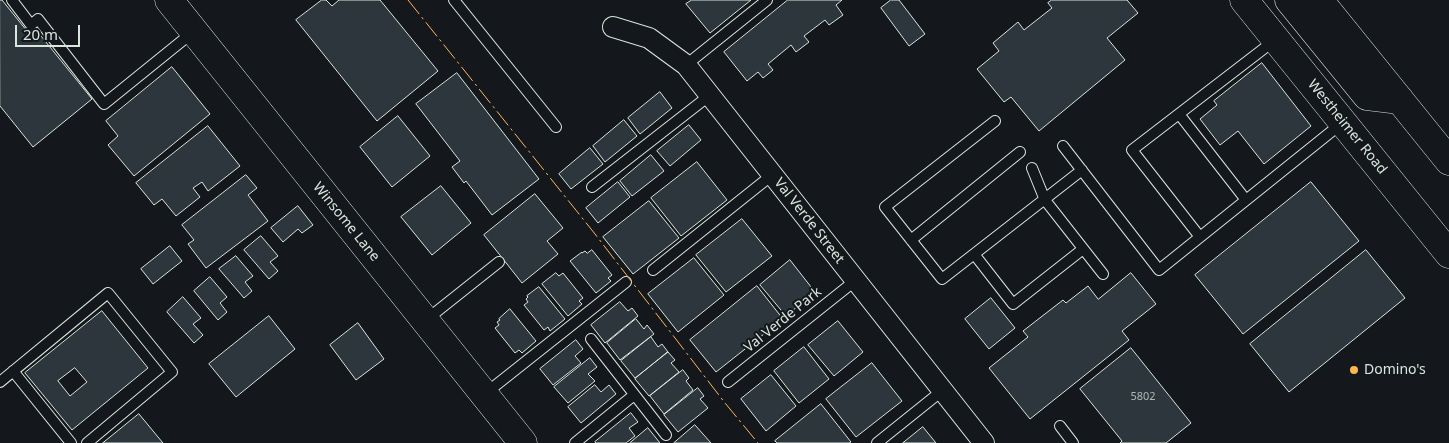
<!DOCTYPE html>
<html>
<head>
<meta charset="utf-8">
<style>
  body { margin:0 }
  #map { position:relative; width:1449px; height:443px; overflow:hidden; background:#14181c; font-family:"Noto Sans",sans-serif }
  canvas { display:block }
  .scale { position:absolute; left:15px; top:25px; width:65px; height:22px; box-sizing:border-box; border:2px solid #d8e6dc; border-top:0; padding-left:6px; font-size:15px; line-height:18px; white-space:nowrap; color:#d8e6dc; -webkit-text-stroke:4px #14181c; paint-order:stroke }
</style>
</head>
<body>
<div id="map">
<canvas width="1449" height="443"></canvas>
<div class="scale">20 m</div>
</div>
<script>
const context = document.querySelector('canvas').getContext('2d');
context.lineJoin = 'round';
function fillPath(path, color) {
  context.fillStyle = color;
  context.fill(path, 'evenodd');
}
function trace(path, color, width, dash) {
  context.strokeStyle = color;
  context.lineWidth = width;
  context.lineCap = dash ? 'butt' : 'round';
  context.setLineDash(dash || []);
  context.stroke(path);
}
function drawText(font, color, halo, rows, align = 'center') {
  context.font = font + ' "Noto Sans",sans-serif';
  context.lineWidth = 4;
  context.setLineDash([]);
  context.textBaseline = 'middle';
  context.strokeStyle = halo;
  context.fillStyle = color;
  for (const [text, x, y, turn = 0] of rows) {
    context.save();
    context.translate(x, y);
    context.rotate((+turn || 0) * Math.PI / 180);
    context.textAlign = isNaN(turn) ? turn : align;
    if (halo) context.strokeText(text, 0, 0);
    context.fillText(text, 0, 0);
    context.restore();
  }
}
const building = new Path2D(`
  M0 0H2L31 36 37 31 92 99 33 147 0 106Z
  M322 0H326L332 6 339 0H380L438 71 377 121 296 20Z
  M692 0H751L710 33 686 4Z
  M788 0H842L836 5 843 15 829 25 825 20 804 36 809 42 796 52 791 45 768 64 773 70 763 78 758 72 747 81 724 52Z
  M891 0H899L925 34 909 46 881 8Z
  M1052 0H1127L1138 13 1107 38 1125 60 1039 131 1011 97 1004 102 977 69 999 51 993 43 1018 22 1024 30 1052 8 1048 3Z
  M1262 63 1311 126 1264 164 1238 131 1220 145 1200 119 1217 105 1214 101Z
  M172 67 210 114 134 176 108 145 118 136 106 121Z
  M457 73 539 179 492 215 466 181 464 183 452 167 460 161 416 104Z
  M660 92 672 108 640 134 628 118Z
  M398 116 430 156 392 187 360 147Z
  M624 120 637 136 605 162 593 146Z
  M689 125 701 140 670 166 657 151Z
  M208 126 240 166 208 191 202 182 193 188 200 197 176 216 162 199 154 205 136 183Z
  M590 148 603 164 571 189 559 174Z
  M651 155 664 171 632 196 620 181Z
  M697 162 727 200 681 236 651 198Z
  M246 175 257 188 248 195 268 221 206 268 188 244 194 240 182 225Z
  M618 182 630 197 598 223 586 208Z
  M1311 182 1359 241 1243 334 1195 275Z
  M441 186 471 223 432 255 401 217Z
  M535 194 563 228 547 241 558 254 522 283 484 235Z
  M649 201 679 238 633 274 603 237Z
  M298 206 313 225 302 233 298 229 283 242 271 228Z
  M742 219 772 256 726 292 696 255Z
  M261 236 278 256 270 262 278 271 269 279 244 250Z
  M170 246 182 261 153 284 141 269Z
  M592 250 612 275 608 278 611 281 596 293 570 261 582 252V253L585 251 587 253Z
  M1366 250 1405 298 1289 392 1250 344Z
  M236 256 253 276 245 282 252 291 244 298 219 269Z
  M694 258 724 295 678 332 648 294Z
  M790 260 815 292 786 316 760 285Z
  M556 273 559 276 563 273 583 298 579 301 582 304 568 316 542 284Z
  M1131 273 1156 304 1122 331 1129 340 1030 419 989 368 1028 337 1023 331 1063 300 1066 303 1088 286 1098 299Z
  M210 277 227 297 220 303 227 312 218 320 194 291Z
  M757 286 783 319 716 372 690 340Z
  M539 287 565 319 550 331 548 327 544 330 524 305 528 302 526 299 528 297 527 296Z
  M183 297 201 318 193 324 203 335 194 343 167 312Z
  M991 298 1015 328 989 349 965 319Z
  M620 302 628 311 632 308 638 316 605 343 591 325Z
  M510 309 536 341 522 353 519 350 515 353 495 328 499 325 497 322 500 320 499 319Z
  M102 311 148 368 72 430 25 373ZM75 368 87 382 70 396 58 381Z
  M269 316 295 349 236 397 209 364Z
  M636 319 644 329 647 325 654 334 620 360 607 343Z
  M838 321 863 352 834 376 808 345Z
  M358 323 384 359 356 380 330 345Z
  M651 337 658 347 662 344 668 352 635 378 621 361Z
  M576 340 583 349 575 356 581 363 553 385 540 369Z
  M804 347 829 379 799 403 774 371Z
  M1131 348 1191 423 1166 443H1120L1122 441 1080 389Z
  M668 352 675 360 671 363 679 372 649 396 635 379Z
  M590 358 597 367 588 374 595 381 568 403 554 387Z
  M872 363 902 401 856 437 826 399Z
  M683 370 689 378 686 381 693 390 664 414 650 396Z
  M771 375 796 406 766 431 741 399Z
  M595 385 601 392 609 385 616 394 581 423 568 407Z
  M698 388 704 396 700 399 708 408 678 432 664 415Z
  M821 404 851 442 849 443H777L775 441Z
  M631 413 638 422 629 428 635 436 626 443H596L595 442Z
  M139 414 163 443H103Z
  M695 425 711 443H674Z
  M923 427 936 443H903Z
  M648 428 660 443H630Z`);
const lane = new Path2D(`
  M12 0 31 25 38 19 104 104 193 32
  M454 0 556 127
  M686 65 767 0
  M1179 114 1246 200
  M995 121 885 207 942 279 1082 170
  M1063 146 1159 270 1342 123
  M1032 168 1045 200 1103 274
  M592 187 710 95
  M1200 237 1132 150 1275 40
  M911 240 1020 152
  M974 254 1013 304 1083 249
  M653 270 772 175
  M426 320 499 262
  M591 339 666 435
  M13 371 71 443
  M0 382 108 293 172 372 87 443
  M728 382 856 280
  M486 393 626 282
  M1060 426 1073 443
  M575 443 634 395
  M877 443 943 390`);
const street = new Path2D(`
  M613 27 649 38 686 65 984 443`);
const secondary = new Path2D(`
  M169 0 523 443`);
const primary = new Path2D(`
  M1244 0 1449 254
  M1289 0 1367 96 1400 100
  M1319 0 1449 161`);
const power = new Path2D(`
  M408 0 595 234 725 403 758 443`);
const markers = [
  [1354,370,5,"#ffb74d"]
];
const numberNames = [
  ["5802",1143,397]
];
const streetNames = [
  ["Westheimer Road",1347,127,51],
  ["Val Verde Street",809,221,52],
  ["Winsome Lane",346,222,51],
  ["Val Verde Park",783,320,-39]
];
const poiNames = [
  ["Domino's",1364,370]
];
fillPath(building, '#2c363c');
trace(building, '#d8e6dc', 1);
trace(lane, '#d8e6dc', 12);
trace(street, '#d8e6dc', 22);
trace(secondary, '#d8e6dc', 29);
trace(primary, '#d8e6dc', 29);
trace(lane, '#14181c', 10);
trace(street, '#14181c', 20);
trace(secondary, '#14181c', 28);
trace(primary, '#14181c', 28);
trace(power, '#ffb74d', 1, [18, 4, 2.5, 4]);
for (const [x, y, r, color] of markers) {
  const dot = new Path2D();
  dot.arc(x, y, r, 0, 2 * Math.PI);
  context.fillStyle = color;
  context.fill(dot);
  trace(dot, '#14181c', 2);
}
drawText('11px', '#adbab4', null, numberNames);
drawText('14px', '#d8e6dc', '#14181c', streetNames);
drawText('14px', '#d8e6dc', '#14181c', poiNames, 'left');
</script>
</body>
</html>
